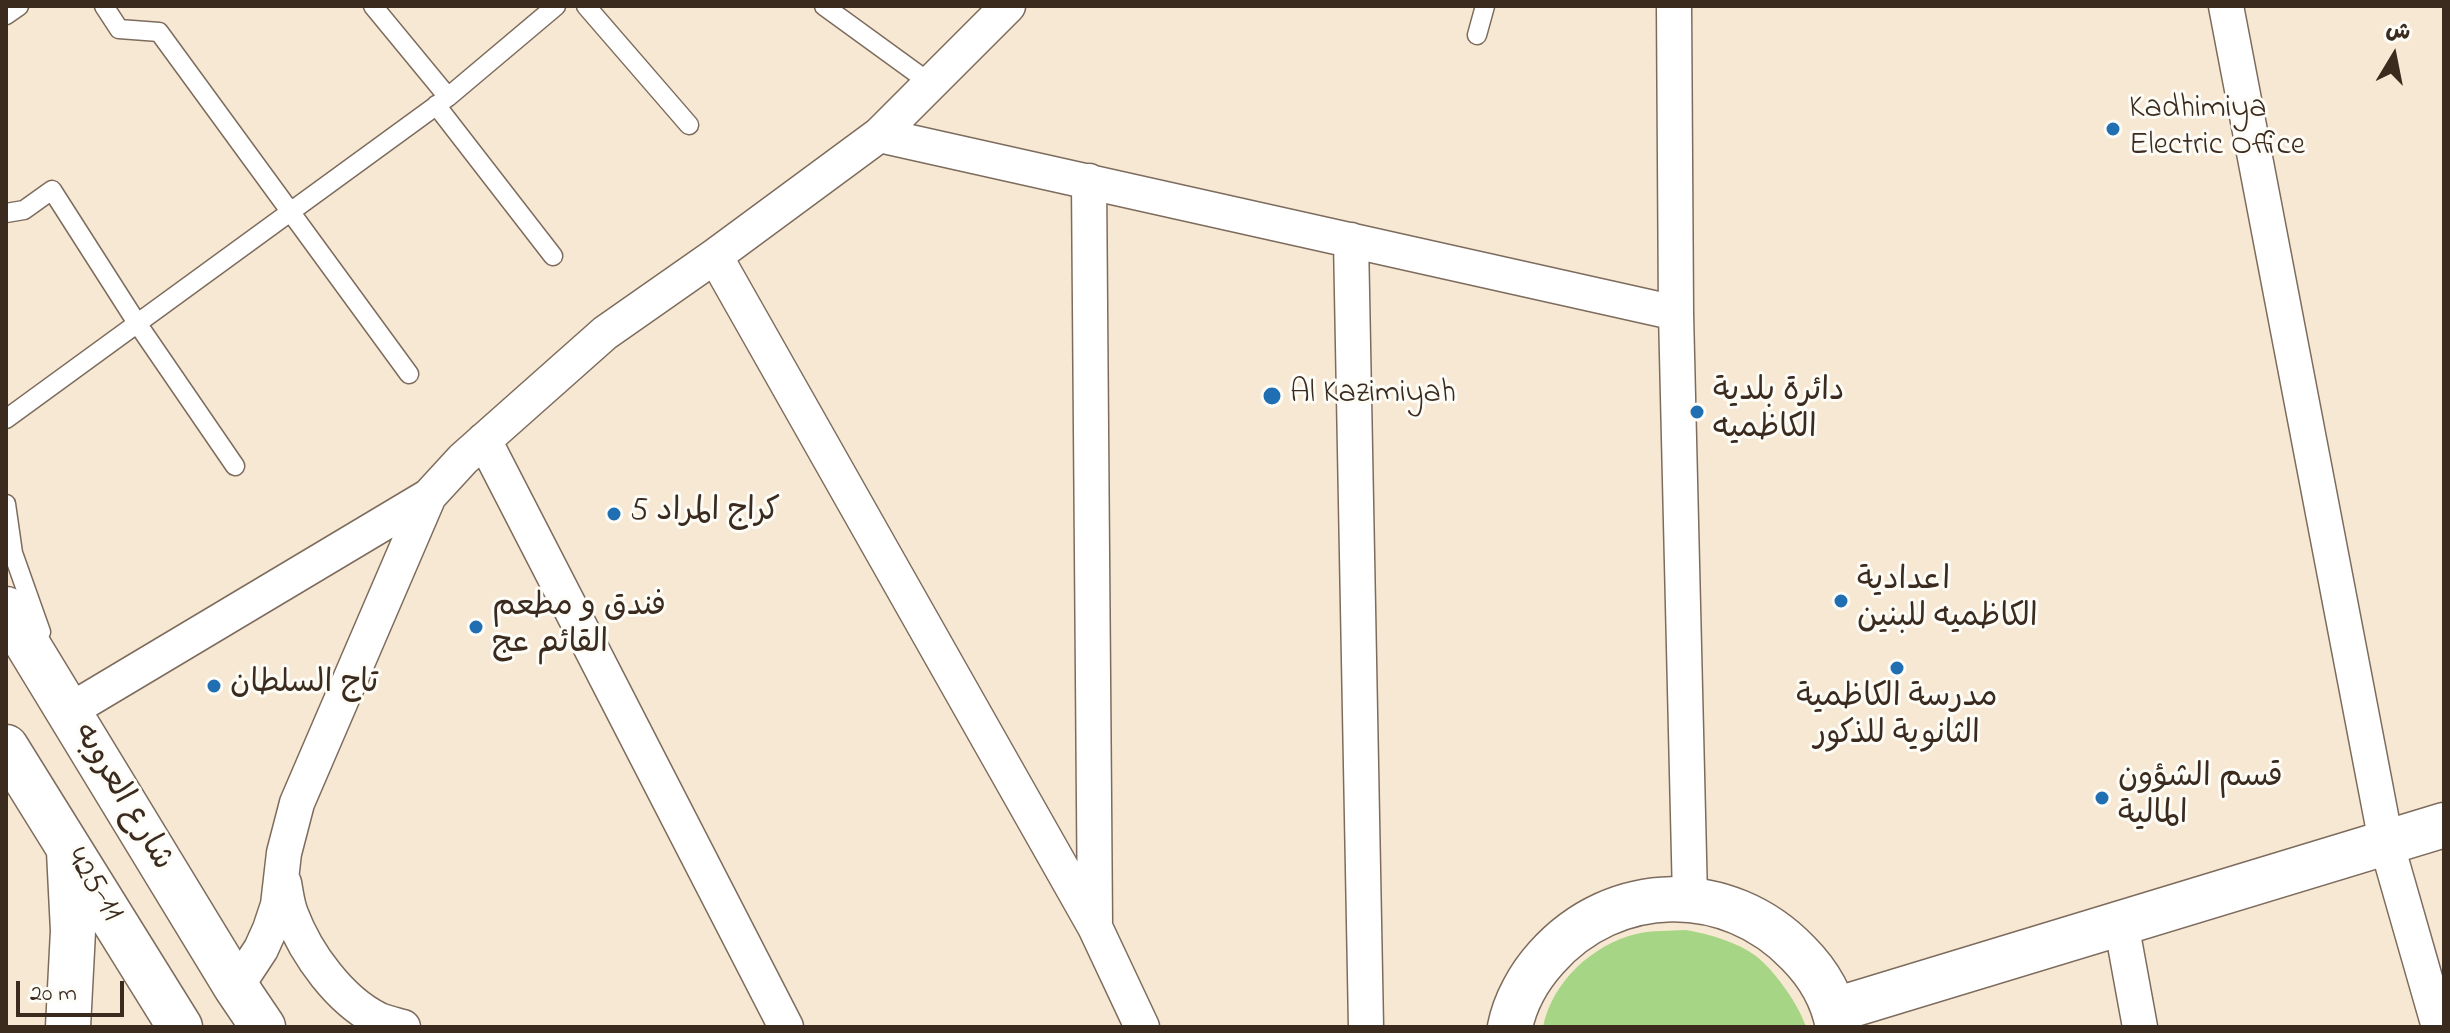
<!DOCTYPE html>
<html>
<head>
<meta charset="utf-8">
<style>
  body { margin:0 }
  #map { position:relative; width:2450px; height:1033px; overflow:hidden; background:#f7e8d3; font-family:"Indie Flower","Playpen Sans Arabic",sans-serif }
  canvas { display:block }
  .frame { position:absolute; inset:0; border:8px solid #3b2a1e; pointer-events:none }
  .north { position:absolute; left:2354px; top:16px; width:80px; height:80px; -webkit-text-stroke:6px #fdfcf7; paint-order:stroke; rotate:10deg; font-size:22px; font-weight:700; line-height:32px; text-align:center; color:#3b2a1e }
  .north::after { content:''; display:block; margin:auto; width:28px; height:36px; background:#3b2a1e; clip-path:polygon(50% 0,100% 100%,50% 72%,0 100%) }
  .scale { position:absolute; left:16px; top:981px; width:108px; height:36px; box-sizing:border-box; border:4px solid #3b2a1e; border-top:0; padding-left:10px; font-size:24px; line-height:28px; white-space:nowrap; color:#3b2a1e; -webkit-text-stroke:6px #fdfcf7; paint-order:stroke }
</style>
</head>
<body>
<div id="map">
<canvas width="2450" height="1033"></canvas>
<div class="frame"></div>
<div class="north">ش</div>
<div class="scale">20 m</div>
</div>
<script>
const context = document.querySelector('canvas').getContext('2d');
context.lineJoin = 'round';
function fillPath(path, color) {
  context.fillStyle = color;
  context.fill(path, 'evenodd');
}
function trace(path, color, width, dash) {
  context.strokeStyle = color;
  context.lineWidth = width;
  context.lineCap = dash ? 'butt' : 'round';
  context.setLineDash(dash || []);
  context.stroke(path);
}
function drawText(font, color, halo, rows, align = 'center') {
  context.font = font + ' "Indie Flower","Playpen Sans Arabic",sans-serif';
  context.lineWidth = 6;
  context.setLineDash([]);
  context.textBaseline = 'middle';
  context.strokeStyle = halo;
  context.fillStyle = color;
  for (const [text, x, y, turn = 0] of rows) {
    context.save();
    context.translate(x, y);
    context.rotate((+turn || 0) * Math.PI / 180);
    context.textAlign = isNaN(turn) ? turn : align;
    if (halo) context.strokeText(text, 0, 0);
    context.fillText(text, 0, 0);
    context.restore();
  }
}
const green = new Path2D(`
  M1686 930C1709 934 1737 942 1756 956 1775 971 1799 1005 1806 1027H1543C1552 982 1592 945 1636 934 1652 930 1670 931 1686 930Z`);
const service = new Path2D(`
  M104 6 119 29 159 32 409 374
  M373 6 448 97
  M586 6 689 125
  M824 6 930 83
  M6 15 19 6
  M1477 35 1485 6
  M436 105 553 256
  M6 213 24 210 52 190 137 323 235 466
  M6 419 448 97 556 6
  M6 504 13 553 41 632`);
const minor = new Path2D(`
  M1674 6 1676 313 1690 898
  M2226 6 2386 842 2439 1027
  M879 135 1676 313
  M1089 181 1095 925
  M1351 240 1366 1027
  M715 256 1095 927 1142 1027
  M484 440 786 1027
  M79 705 429 496 463 459 605 333 715 256 879 135 1008 6
  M284 883C286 893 287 904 291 914 306 954 340 1001 379 1020 386 1023 396 1025 403 1027
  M2121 923 2140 1027
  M236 987 261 949 270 929 278 905 284 853 297 803 429 496`);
const tertiary = new Path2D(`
  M6 609 236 987 263 1027
  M6 747 180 1027
  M1835 1010 2444 825
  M68 1027 73 931 69 851
  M1510 1027C1515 1002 1529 977 1546 958 1614 881 1728 880 1798 953 1818 973 1833 999 1838 1027`);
const markers = [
  [2113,129,8,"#1f6fb2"],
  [1272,396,10,"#1f6fb2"],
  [1697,412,8,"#1f6fb2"],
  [614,514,8,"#1f6fb2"],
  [1841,601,8,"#1f6fb2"],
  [476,627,8,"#1f6fb2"],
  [1897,668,8,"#1f6fb2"],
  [214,686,8,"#1f6fb2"],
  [2102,798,8,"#1f6fb2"]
];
const poiNames = [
  ["Kadhimiya",2129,111],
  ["Electric Office",2129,148],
  ["دائرة بلدية",1713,394],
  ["الكاظميه",1713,431],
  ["Al Kazimiyah",1290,396],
  ["كراج المراد 5",630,514],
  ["اعدادية",1857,583],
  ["الكاظميه للبنين",1857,620],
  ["فندق و مطعم",492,609],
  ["القائم عج",492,646],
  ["تاج السلطان",230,686],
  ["مدرسة الكاظمية",1897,700,"center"],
  ["الثانوية للذكور",1897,737,"center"],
  ["قسم الشؤون",2118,780],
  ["المالية",2118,817]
];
const streetNames = [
  ["شارع العروبه",121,798,59],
  ["425-11",92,886,58]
];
fillPath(green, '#a6d685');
trace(service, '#7d6c5d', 21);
trace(minor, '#7d6c5d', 37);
trace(tertiary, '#7d6c5d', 47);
trace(service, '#fff', 18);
trace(minor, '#fff', 34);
trace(tertiary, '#fff', 44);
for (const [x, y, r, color] of markers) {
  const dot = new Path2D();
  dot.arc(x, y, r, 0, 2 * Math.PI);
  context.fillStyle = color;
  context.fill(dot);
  trace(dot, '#fdfcf7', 3);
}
drawText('32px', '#3b2a1e', '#fdfcf7', poiNames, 'left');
drawText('32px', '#3b2a1e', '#fdfcf7', streetNames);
</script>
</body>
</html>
